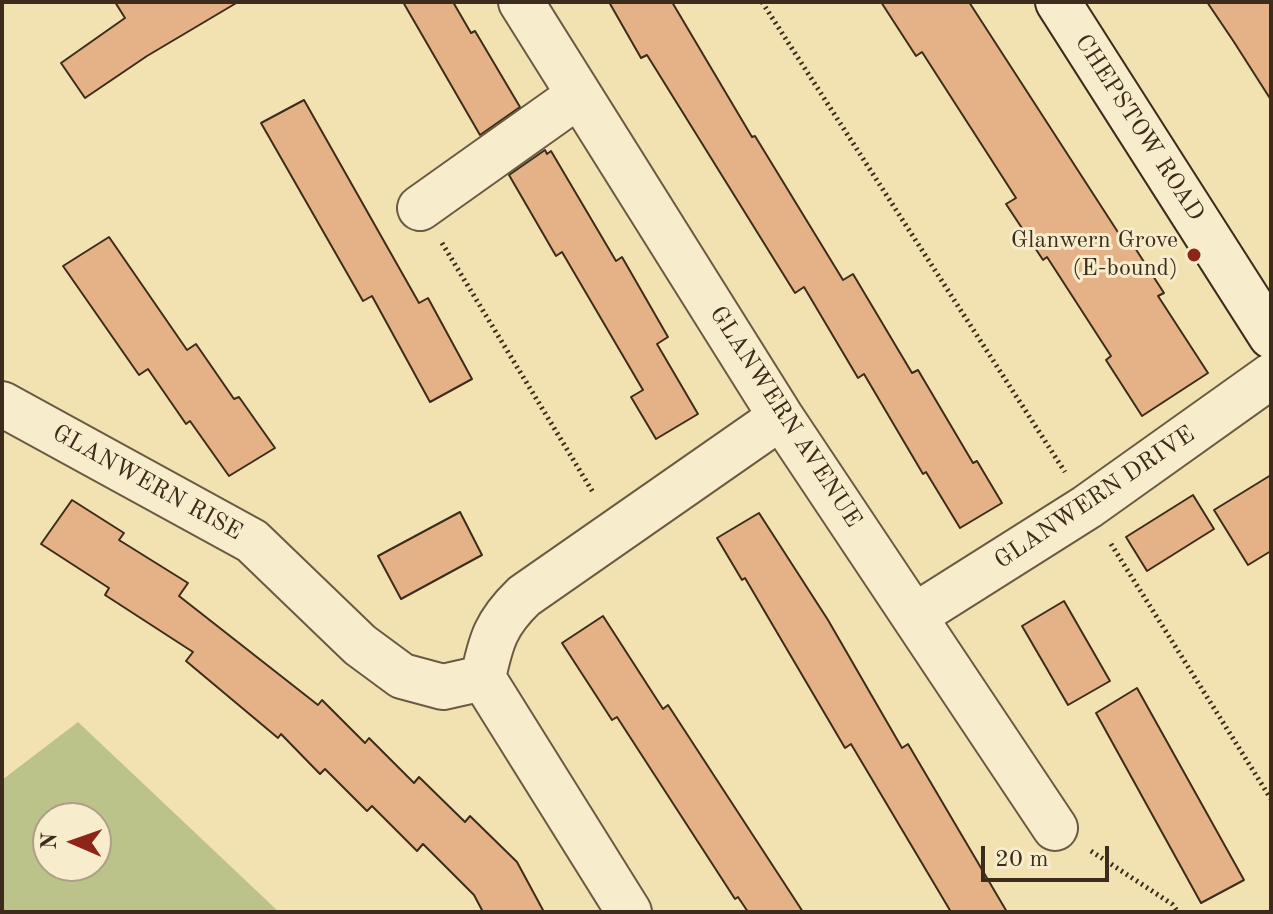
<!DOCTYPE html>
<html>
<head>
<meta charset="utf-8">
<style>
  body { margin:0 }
  #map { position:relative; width:1273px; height:914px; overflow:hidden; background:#f3e2b1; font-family:"Old Standard TT",serif }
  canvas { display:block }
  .frame { position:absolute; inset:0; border:4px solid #3d2c1c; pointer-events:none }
  .north { position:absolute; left:32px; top:802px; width:80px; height:80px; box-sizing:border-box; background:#f7eccc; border:2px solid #ad9f86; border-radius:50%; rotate:272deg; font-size:22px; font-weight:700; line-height:32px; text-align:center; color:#3d2c1c }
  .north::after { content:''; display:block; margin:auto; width:28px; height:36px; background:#8f2418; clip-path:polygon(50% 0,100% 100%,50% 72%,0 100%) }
  .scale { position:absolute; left:981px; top:846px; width:128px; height:36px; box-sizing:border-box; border:4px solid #3d2c1c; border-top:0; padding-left:10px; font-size:24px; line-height:28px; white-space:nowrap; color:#3d2c1c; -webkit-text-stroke:6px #f7eccc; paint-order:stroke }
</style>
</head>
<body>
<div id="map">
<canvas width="1273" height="914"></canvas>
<div class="frame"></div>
<div class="north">N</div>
<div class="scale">20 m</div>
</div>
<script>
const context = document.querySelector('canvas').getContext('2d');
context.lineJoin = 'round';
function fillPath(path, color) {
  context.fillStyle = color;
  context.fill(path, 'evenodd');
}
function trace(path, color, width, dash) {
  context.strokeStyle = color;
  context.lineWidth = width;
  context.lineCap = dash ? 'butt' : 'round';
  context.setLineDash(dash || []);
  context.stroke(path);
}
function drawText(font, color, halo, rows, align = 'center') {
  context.font = font + ' "Old Standard TT",serif';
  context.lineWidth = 6;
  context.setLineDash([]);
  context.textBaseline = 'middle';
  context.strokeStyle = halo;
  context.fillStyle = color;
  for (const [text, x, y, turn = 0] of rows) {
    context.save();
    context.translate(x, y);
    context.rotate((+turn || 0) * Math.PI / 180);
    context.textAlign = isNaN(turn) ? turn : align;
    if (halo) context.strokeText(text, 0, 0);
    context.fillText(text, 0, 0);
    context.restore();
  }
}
const green = new Path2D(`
  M78 722 279 912H2V780ZM48 818H96V866H48Z`);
const building = new Path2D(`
  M115 2H238L147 56 85 98 61 63 125 18Z
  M403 2H453L471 33 475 31 520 107 480 135Z
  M609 2H672L752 137 755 136 843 280 853 274 912 373 918 370 973 463 977 461 1002 503 960 528 926 472 923 474 864 374 858 378 804 287 795 293 647 55 641 58Z
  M881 2H969L1123 240 1128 237 1164 293 1158 296 1208 373 1142 416 1106 360 1111 356 1047 257 1043 260 1006 204 1016 198 922 52 916 56Z
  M1207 2H1271V100L1234 42Z
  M304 100 419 303 428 298 472 379 430 402 372 296 363 301 261 123Z
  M545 150 547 154 551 151 616 261 622 257 668 337 657 344 698 414 656 439 631 397 643 390 562 252 556 256 509 175Z
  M109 237 187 350 196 344 234 399 239 397 275 448 229 476 190 421 186 424 148 369 139 375 63 266Z
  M1271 475V551L1248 565 1214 510Z
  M1193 495 1214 529 1147 571 1126 537Z
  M72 500 124 533 119 540 188 583 179 596 318 705 322 700 365 743 369 738 414 783 419 777 465 822 470 816 517 862 544 912H483L474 895 423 844 417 851 372 806 367 811 325 769 320 774 281 734 278 738 186 661 193 652 105 595 109 588 41 544Z
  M460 512 482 555 401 599 378 556Z
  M759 513 828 620 902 748 908 744 1007 912H951L851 744 845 748 745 578 742 580 717 538Z
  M1064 601 1110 681 1068 705 1022 626Z
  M603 616 663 709 668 705 803 912H748L738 897 735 899 617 717 612 720 562 643Z
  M1137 688 1244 880 1201 903 1096 713Z`);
const path = new Path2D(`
  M762 2 1065 472
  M442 243 594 494
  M1111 544 1271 799
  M1091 851 1172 904 1178 912`);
const street = new Path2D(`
  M521 2 781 417 1055 828
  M420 208 579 95
  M2 404 252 541 360 645 402 676 443 687 483 678C491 640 496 623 524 596L781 417
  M916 615 1087 507 1271 376
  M483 678 629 912`);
const secondary = new Path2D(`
  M1058 2 1271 336`);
const markers = [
  [1194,255,8,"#8f2418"]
];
const streetNames = [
  ["CHEPSTOW ROAD",1139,128,57],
  ["GLANWERN AVENUE",785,417,57],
  ["GLANWERN RISE",147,483,29],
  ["GLANWERN DRIVE",1095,498,-34]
];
const poiNames = [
  ["Glanwern Grove",1178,241],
  ["(E-bound)",1178,269]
];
fillPath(green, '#bbc38b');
fillPath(building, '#e4b286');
trace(building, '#3d2c1c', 2);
trace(street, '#6a5a41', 48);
trace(secondary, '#3d2c1c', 48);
trace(path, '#3d2c1c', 5, [2, 4]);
trace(street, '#f7eccc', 44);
trace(secondary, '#f7eccc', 44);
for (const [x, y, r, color] of markers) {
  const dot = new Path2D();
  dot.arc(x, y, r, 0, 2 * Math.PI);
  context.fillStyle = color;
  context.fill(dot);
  trace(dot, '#f7eccc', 3);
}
drawText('24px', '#3d2c1c', '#f7eccc', streetNames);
drawText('24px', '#3d2c1c', '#f7eccc', poiNames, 'right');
</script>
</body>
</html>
